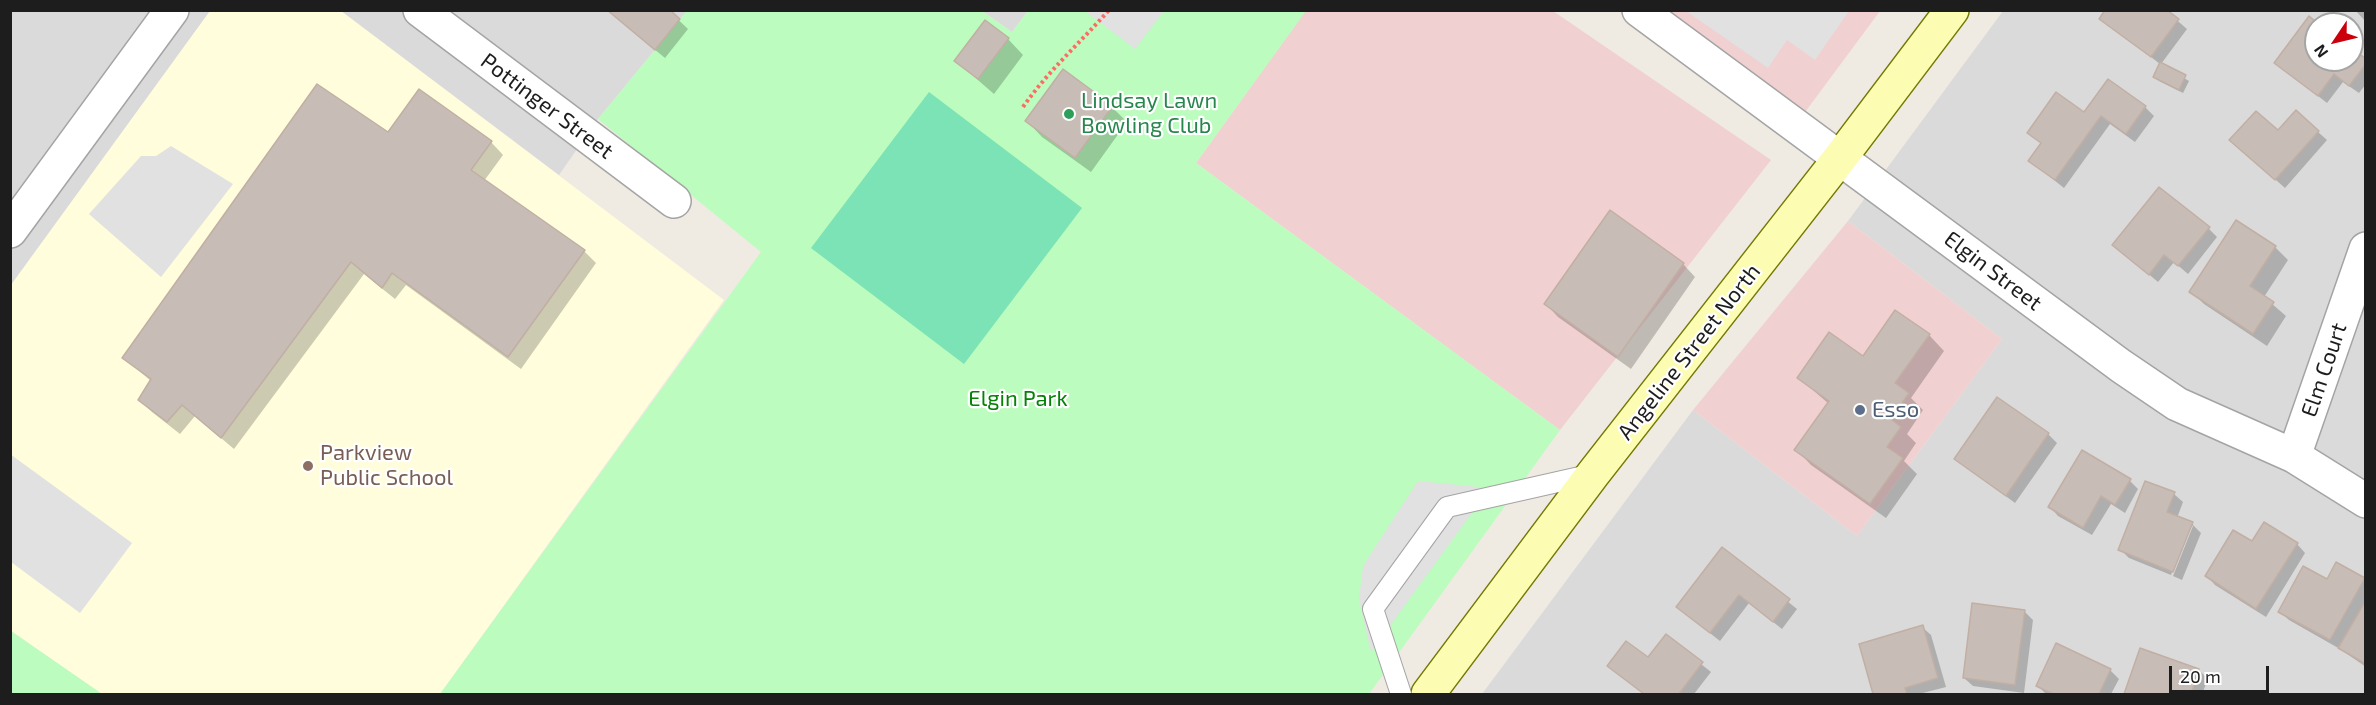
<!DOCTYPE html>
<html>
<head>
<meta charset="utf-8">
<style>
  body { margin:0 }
  #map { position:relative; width:2376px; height:705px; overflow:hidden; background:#efeae2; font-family:"Exo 2",sans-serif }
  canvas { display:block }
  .frame { position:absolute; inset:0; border:12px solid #1d1d1d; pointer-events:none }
  .north { position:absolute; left:2304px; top:12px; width:60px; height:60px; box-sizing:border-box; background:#fff; border:2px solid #a5a5a5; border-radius:50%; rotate:235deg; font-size:16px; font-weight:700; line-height:24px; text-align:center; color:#1d1d1d }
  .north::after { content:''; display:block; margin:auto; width:21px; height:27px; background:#cb000c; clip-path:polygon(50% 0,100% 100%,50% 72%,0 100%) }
  .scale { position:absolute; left:2169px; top:666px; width:100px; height:27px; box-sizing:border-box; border:3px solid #1d1d1d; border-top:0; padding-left:8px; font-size:18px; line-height:21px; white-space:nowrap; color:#1d1d1d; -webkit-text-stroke:4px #fff; paint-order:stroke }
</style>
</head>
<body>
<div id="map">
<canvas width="2376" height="705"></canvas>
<div class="frame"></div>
<div class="north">N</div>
<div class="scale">20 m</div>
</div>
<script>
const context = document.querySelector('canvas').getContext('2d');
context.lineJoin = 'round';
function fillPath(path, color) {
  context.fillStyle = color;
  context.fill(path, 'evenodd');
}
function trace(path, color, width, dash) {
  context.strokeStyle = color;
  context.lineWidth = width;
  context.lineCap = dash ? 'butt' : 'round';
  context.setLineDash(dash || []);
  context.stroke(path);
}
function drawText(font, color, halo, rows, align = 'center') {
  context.font = font + ' "Exo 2",sans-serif';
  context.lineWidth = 4.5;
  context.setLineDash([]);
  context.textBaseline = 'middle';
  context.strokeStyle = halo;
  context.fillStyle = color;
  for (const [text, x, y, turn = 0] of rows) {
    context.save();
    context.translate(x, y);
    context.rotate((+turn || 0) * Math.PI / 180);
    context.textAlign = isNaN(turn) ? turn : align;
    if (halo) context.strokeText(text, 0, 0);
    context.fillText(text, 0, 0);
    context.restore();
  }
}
const residential = new Path2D(`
  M11 11H210L11 285Z
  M341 11H687L598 119 559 175Z
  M982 11H1028L1012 32Z
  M2003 11H2365V694H1482L1693 410 1857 536 2002 339 1848 221ZM2316 24H2352V60H2316Z`);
const commercial = new Path2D(`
  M1306 10 1553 11 1771 160 1560 430 1196 163Z
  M1637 11H1880L1794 127Z
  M1848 221 2002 339 1857 536 1693 410Z`);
const education = new Path2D(`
  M210 11H341L724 300 440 694H102L11 631V285Z`);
const park = new Path2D(`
  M687 11H982L1012 32 1028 11H1306L1196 163 1560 430 1369 694H440L761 252 598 119Z
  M11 631 102 694H11Z`);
const pitch = new Path2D(`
  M929 92 1082 208 964 364 811 248Z`);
const parking = new Path2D(`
  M1085 11H1164L1135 49Z
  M1686 11H1849L1815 60 1787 40 1768 68Z
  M171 146 233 184 161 277 89 214 141 156H156Z
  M10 454 132 543 80 613 11 562Z
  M1418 481 1490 488 1371 652 1359 599 1363 566Z`);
const shadow = new Path2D(`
  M607 10H668L688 29 665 58Z
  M2165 10 2187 29 2161 64 2189 81 2183 93 2159 81 2154 77 2160 64 2101 18Z
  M2355 10H2366V22Z
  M2309 18 2317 24 2316 60H2352V50L2366 60V84L2359 93 2343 82 2327 103 2276 63Z
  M1008 39 1023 55 994 94 956 61Z
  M1112 107 1127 122 1091 172 1042 137 1027 121Z
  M2145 107 2154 116 2135 142 2110 124 2064 188 2030 161 2042 144 2029 132 2084 114Z
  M2318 132 2327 140 2285 188 2240 148Z
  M388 134 491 142 503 155 484 181 584 251 596 263 521 369 406 285 395 299 364 274 234 449 195 416 180 434 152 412 140 400 151 381 124 358Z
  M2236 222 2275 247 2288 260 2264 297 2286 316 2267 346 2204 304 2191 291Z
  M2209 229 2217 237 2188 274 2174 262 2158 282 2114 245Z
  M1683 264 1695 277 1631 369 1558 317 1546 304Z
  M1929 335 1944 351 1911 398 1923 410 1907 434 1916 443 1904 461 1917 474 1886 518 1811 465 1796 449 1829 404 1799 378Z
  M2048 434 2057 443 2015 503 1956 459Z
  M2130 481 2138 489 2125 513 2111 504 2092 535 2058 516 2050 507Z
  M2174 494 2183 502 2177 518 2192 524 2201 533 2182 580 2173 576 2193 526H2190L2171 575 2129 558 2120 549Z
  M2253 543 2297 544 2305 553 2266 617 2215 585 2207 576Z
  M1722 549 1797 609 1782 629 1749 603 1720 641 1687 615Z
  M2364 579 2366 667 2340 649 2289 620 2280 612 2328 581Z
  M2024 611 2033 620 2024 693 1973 686 1964 678Z
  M1922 627 1931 635 1946 687 1919 694H1875L1861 645Z
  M1666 636 1711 672 1694 694H1644L1618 674 1648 660Z
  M2141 650 2199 670 2208 679 2202 694H2126Z
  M2110 670 2119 679 2111 694H2046L2038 686Z`);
const building = new Path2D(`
  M607 10H670L680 19 655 50Z
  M2105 10H2167L2179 19 2151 57 2099 19Z
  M2309 16 2319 24H2316V60H2352V48L2366 59V64L2349 86 2334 74 2318 96 2274 63Z
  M985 20 1009 38 978 79 954 61Z
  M2160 62 2186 75 2179 90 2153 77Z
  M1063 69 1113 106 1075 158 1025 121Z
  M2108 79 2146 106 2126 134 2101 116 2055 180 2028 161 2041 143 2027 133 2056 92 2084 112Z
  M317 84 388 132 419 89 492 141 471 170 585 250 508 357 392 273 382 288 351 262 221 438 182 405 167 422 138 400 151 379 122 358Z
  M2296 110 2319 131 2275 180 2229 140 2256 111 2278 130Z
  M2159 187 2210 227 2178 266 2164 255 2149 275 2112 245Z
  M1610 210 1684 263 1618 357 1544 304Z
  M2236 220 2276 246 2250 286 2274 302 2253 334 2189 292Z
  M1895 310 1930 334 1895 383 1909 393 1891 419 1901 427 1887 447 1903 458 1870 504 1794 450 1829 401 1797 378 1829 332 1863 356Z
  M1997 397 2049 433 2006 496 1954 459Z
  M2082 450 2131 479 2115 505 2101 496 2083 528 2048 507Z
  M2145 481 2175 492 2167 512 2193 522 2173 572 2118 550Z
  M2264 522 2298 543 2256 609 2205 576 2233 530 2252 541Z
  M1722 547 1790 599 1773 622 1739 595 1710 633 1676 607Z
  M2336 562 2365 578 2330 640 2278 612 2303 566 2327 579Z
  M2366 600V664L2338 648Z
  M1972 603 2025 610 2015 685 1963 678Z
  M1923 625 1938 678 1905 688 1907 694H1873L1859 644Z
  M1666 634 1703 662 1679 694H1644L1607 666 1626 641 1648 657Z
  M2056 643 2111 669 2099 694H2053L2036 686Z
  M2140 648 2199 669 2191 694H2124Z`);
const path = new Path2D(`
  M1023 107C1048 71 1080 43 1109 10`);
const lane = new Path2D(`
  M1401 694 1373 609 1447 507 1593 474`);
const street = new Path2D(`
  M420 10 674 201
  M1639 10 2121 366 2177 404 2294 456 2366 501
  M10 231 172 10
  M2294 456 2366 249`);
const secondary = new Path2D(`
  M1428 694 1593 474 1840 158 1952 10`);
const markers = [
  [1069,114,6,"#2e9e5b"],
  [1860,410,6,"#5c6f8a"],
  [308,466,6,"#8d6e63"]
];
const leisureNames = [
  ["Lindsay Lawn",1081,101],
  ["Bowling Club",1081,126]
];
const streetNames = [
  ["Pottinger Street",547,106,37],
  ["Elgin Street",1993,271,37],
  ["Angeline Street North",1689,352,-52],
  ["Elm Court",2324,370,-71]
];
const parkNames = [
  ["Elgin Park",1018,399]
];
const serviceNames = [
  ["Esso",1872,410]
];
const educationNames = [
  ["Parkview",320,453],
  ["Public School",320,478]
];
fillPath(residential, '#dbdada');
fillPath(commercial, '#f1d0d1');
fillPath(education, '#fffddc');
fillPath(park, '#bcfcbe');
fillPath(pitch, '#7be3b5');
fillPath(parking, '#e1e1e1');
fillPath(shadow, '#0003');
fillPath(building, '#c7bcb6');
trace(building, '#c2afa4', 1.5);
trace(lane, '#a4a4a4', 22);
trace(street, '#a4a4a4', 36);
trace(secondary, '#737900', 36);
trace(path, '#ff6b64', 4, [3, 3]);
trace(lane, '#fff', 20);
trace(street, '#fff', 33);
trace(secondary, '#fdfcb3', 33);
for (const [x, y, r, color] of markers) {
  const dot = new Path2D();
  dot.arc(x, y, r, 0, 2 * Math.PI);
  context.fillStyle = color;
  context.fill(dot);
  trace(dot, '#fff', 2);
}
drawText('22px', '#27864d', '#fff', leisureNames, 'left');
drawText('22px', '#1d1d1d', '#fff', streetNames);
drawText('22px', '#058108', '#fff', parkNames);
drawText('22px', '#4e5e75', '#fff', serviceNames, 'left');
drawText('22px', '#785e54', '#fff', educationNames, 'left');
</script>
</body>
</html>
